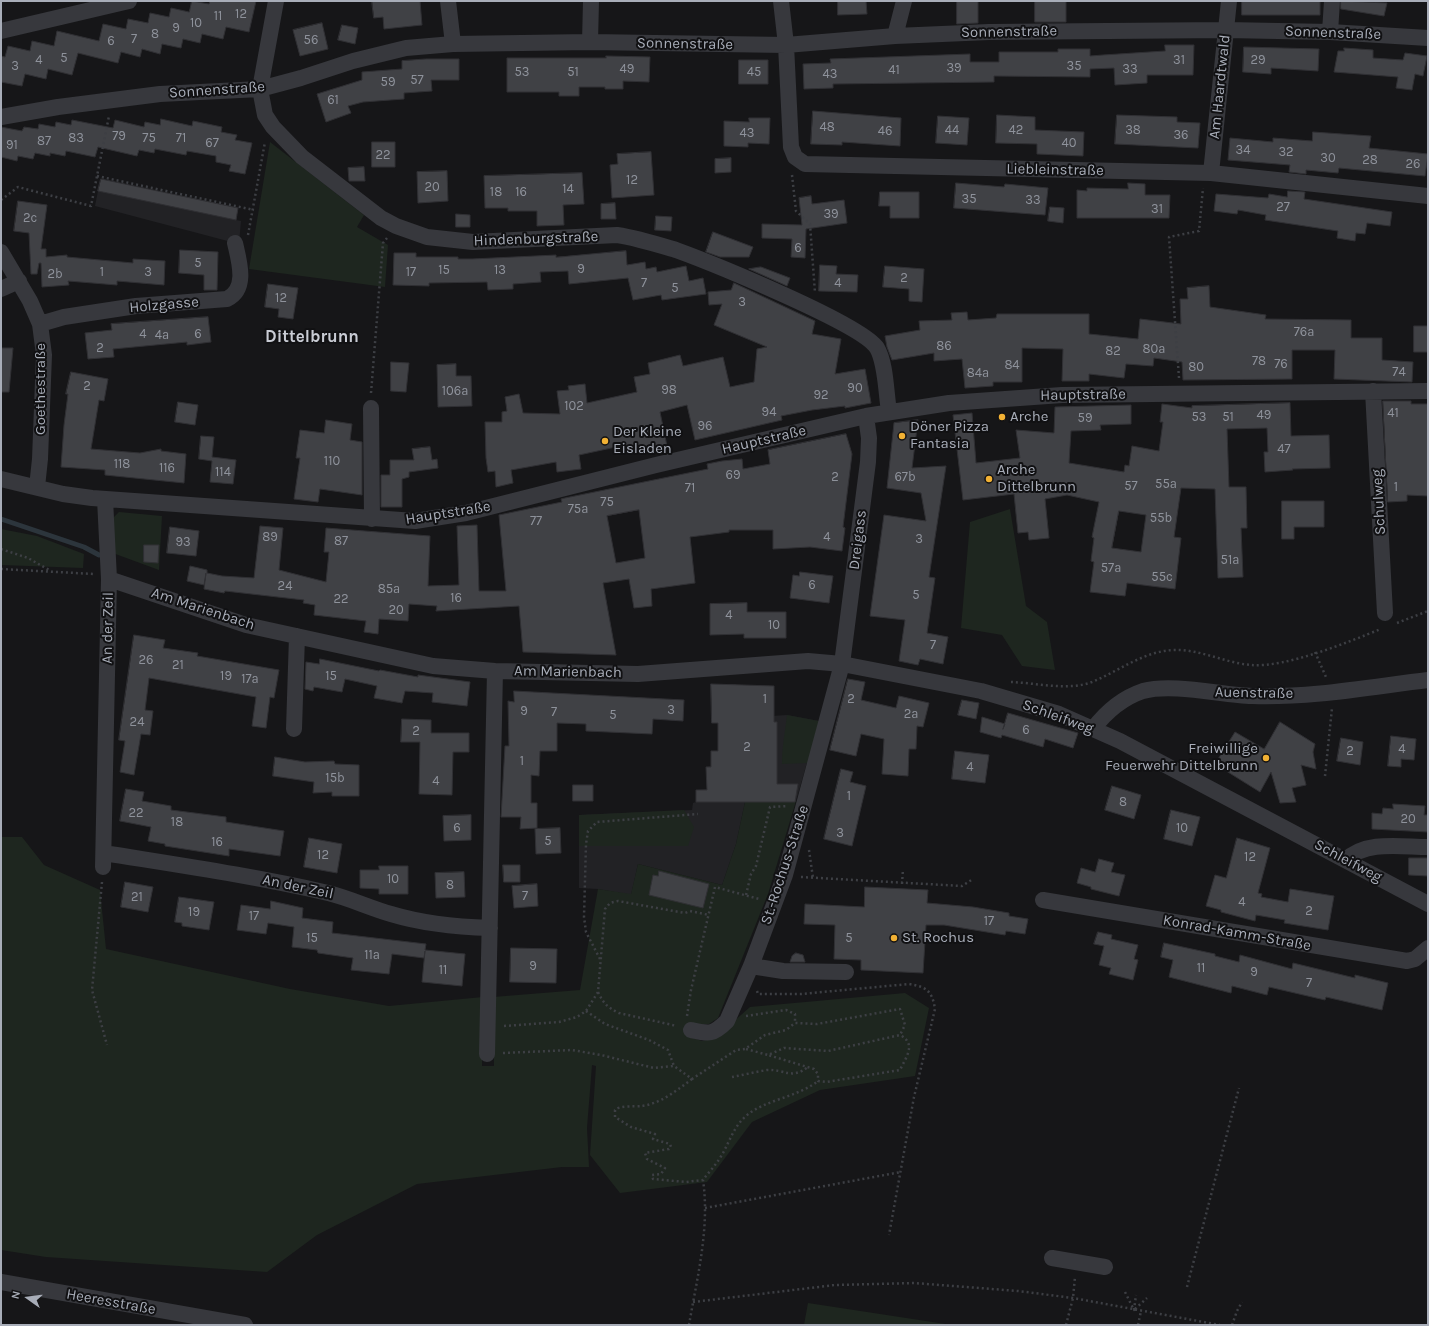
<!DOCTYPE html>
<html>
<head>
<meta charset="utf-8">
<style>
  body { margin:0 }
  #map { position:relative; width:1429px; height:1326px; overflow:hidden; background:#161618; font-family:Karla,sans-serif }
  canvas { display:block }
  .frame { position:absolute; inset:0; border:2px solid #a8adb8; pointer-events:none }
  .north { position:absolute; left:8px; top:1278px; width:40px; height:40px; -webkit-text-stroke:3px #111113; paint-order:stroke; rotate:284deg; font-size:11px; font-weight:700; line-height:16px; text-align:center; color:#a8adb8 }
  .north::after { content:''; display:block; margin:auto; width:14px; height:18px; background:#a8adb8; clip-path:polygon(50% 0,100% 100%,50% 72%,0 100%) }
</style>
</head>
<body>
<div id="map">
<canvas width="1429" height="1326"></canvas>
<div class="frame"></div>
<div class="north">N</div>
</div>
<script>
const context = document.querySelector('canvas').getContext('2d');
context.lineJoin = 'round';
function fillPath(path, color) {
  context.fillStyle = color;
  context.fill(path, 'evenodd');
}
function trace(path, color, width, dash) {
  context.strokeStyle = color;
  context.lineWidth = width;
  context.lineCap = dash ? 'butt' : 'round';
  context.setLineDash(dash || []);
  context.stroke(path);
}
function drawText(font, color, halo, rows, align = 'center') {
  context.font = font + ' Karla,sans-serif';
  context.lineWidth = 4;
  context.setLineDash([]);
  context.textBaseline = 'middle';
  context.strokeStyle = halo;
  context.fillStyle = color;
  for (const [text, x, y, turn = 0] of rows) {
    context.save();
    context.translate(x, y);
    context.rotate((+turn || 0) * Math.PI / 180);
    context.textAlign = isNaN(turn) ? turn : align;
    if (halo) context.strokeText(text, 0, 0);
    context.fillText(text, 0, 0);
    context.restore();
  }
}
const built = new Path2D(`
  M98 191 241 221 239 244 95 206Z
  M711 684H736V689L756 717 787 715 819 721 796 801 745 802 736 844 722 885 638 864 631 895 598 889 579 888V815L692 810 693 803 696 802V790L707 789 706 767 711 766V751H718V723H712Z`);
const green = new Path2D(`
  M270 142 364 215 357 227 388 245 385 287 249 269Z
  M1010 509 1026 606 1047 622 1055 670 1022 666 1002 635 961 628 970 522Z
  M119 512 162 516 159 570 110 552V521Z
  M1 529 37 536 84 554 83 568 1 565Z
  M787 715 819 721 808 763 782 764C782 747 785 732 787 715Z
  M796 801 768 894 718 1018 709 1024H691L688 1036 702 1041 715 1038 750 1007 905 993 929 1008 915 1076 820 1090 752 1122 707 1182 620 1193 590 1155 596 1066 592 1065 587 1128 589 1167H562L417 1184 317 1235 267 1272 46 1257 1 1250V837H22L44 865 100 890 106 949 290 989 389 1006 483 997 482 1066H494L493 997 580 990 598 889 631 894 638 864 722 885 736 844 745 802Z
  M684 810 694 827 688 846H579V815Z
  M808 1303 952 1325H804Z`);
const stream = new Path2D(`
  M1 519 84 547 99 555`);
const building = new Path2D(`
  M192 1 209 4 210 1H256L249 32 226 27 223 39 202 34 200 43 183 39 181 48 162 44 160 54 142 49 140 57 121 52 118 63 78 53 72 75 48 69 46 79 25 74 22 86 1 82V56L5 57 8 46 30 51 32 41 54 46 57 31 99 41 103 24 126 29 128 19 148 23 150 13 169 17 171 8 189 12Z
  M372 1H420L422 25 384 29 383 17 374 18Z
  M838 1H866L867 14 838 15Z
  M957 1H978V23L957 24Z
  M1035 1H1066V22H1035Z
  M1242 1H1320V15H1242Z
  M1341 1 1387 3 1384 16 1341 9Z
  M322 23 328 49 300 56 293 30Z
  M342 25 358 28 355 44 338 40Z
  M1165 45H1194L1193 75H1147V83L1115 85 1114 68 1090 69V77L994 76V82L833 84V88L804 89 803 64 831 63 830 59 970 54V62H999V52H1058V49H1090V56L1103 55 1165 51Z
  M1244 47 1319 49 1318 71 1271 68V74L1243 72Z
  M1344 48 1373 50V58L1403 60 1405 53 1427 56 1423 76 1415 74 1412 90 1396 88 1398 77 1334 72 1338 51H1344Z
  M606 56 650 57 649 82 623 81V89H605V87H579V96H559V92H507V58H606Z
  M426 59H459V80H431L432 91 404 93V99L363 102 348 106 351 113 326 122 317 94 362 80V72L402 69V61Z
  M739 60H768V84H739Z
  M813 111 901 118 900 146 842 142V145L811 144Z
  M997 115 1035 117V130L1084 132 1083 156 1037 154V144L996 143Z
  M1117 115 1177 117V122L1200 123 1198 148 1115 144Z
  M938 116 969 118 967 145 936 143Z
  M749 118H770L769 144 748 143V147L724 146V121L749 122Z
  M161 119 192 126 193 121 222 127 221 132 237 135 235 140 252 143 245 174 229 171 231 165 216 162V156L187 151 186 155 155 149 154 153 139 150 137 156 98 147 95 157 66 151 65 156 50 153V156L35 153 33 159 18 156 17 161 1 157V127L22 131 24 127 38 129 39 124 55 127 56 122 71 125 72 120 113 128 115 120 144 127 145 122 160 125Z
  M1313 132 1371 136 1369 148 1428 154 1425 176 1339 168 1338 173 1306 170V174L1289 172 1290 165 1228 160 1230 138 1273 142V138L1312 141Z
  M372 142H395V167H372Z
  M651 152 654 195 612 198 610 165 618 164 617 154Z
  M731 158V172L715 173V159Z
  M364 167 365 181H349L348 168Z
  M447 171 448 201 418 203 417 172Z
  M582 173 584 204 563 205 564 225 537 226V211H508V208H485L484 176Z
  M101 179 238 208 236 220 98 191Z
  M956 183 1004 187 1005 184 1048 188 1045 215 954 208Z
  M1128 183 1145 184V195H1170L1169 218H1077V190L1087 191V188L1128 189Z
  M1288 191 1305 192 1304 199 1392 212 1390 226 1367 223 1365 234 1356 233 1355 241 1337 238 1338 231 1265 220 1266 215 1238 210 1237 214 1214 211 1216 194 1268 198 1269 194 1287 197Z
  M880 192H919V218H890V206H879Z
  M811 196 812 204 844 200 847 223 806 229 805 258 791 257 792 239 762 238V224L802 225 799 198Z
  M18 201 47 205 41 249H46V257L67 255V257L133 263V259L165 261 164 285 117 281V285L68 281 69 285 42 287 41 263H39L37 274H31L29 233 14 231Z
  M615 203 616 219H601V204Z
  M1050 207 1064 208 1063 223 1048 221Z
  M456 214 470 215V227H456Z
  M656 216 672 217 671 231 655 230Z
  M713 232 753 247 749 257H720L706 252Z
  M180 250 218 252 217 290H204V275L179 273Z
  M626 251 627 265 645 262 646 269 656 267 657 272 686 266 689 281 703 278 706 294 662 300 661 295 633 300 628 278 569 284 568 271 540 272 541 282 513 284V289L488 290 487 282 429 283V286L393 285 394 253H416V257H458V259H472L556 255V257Z
  M820 265 837 266 836 274 858 275 857 292 819 291Z
  M885 266 924 269 922 302 909 301V289L883 287Z
  M761 267 790 278 787 286 749 269Z
  M734 283 815 321 812 334 841 339 835 374 865 369 871 403 845 408V406L812 410 781 416 782 420 695 440 687 405 660 412 667 446 649 450 648 447 618 454 616 447 579 455 581 469 557 472 556 462 511 470 513 483 496 487 495 471 488 472 486 458 485 422H502V412L507 411 505 397 519 394 523 413 560 414 557 391 569 390 568 386 585 384 587 403 637 392 634 377 650 374 648 363 680 355 683 366 723 357 730 387 754 382 757 349 767 347 714 325 722 304 709 305 708 292 731 290Z
  M268 284 298 288 293 319 278 317 279 309 265 307Z
  M1209 286 1210 307 1266 315 1265 319 1351 320V338H1382V360L1413 362 1412 382 1334 379 1335 350H1292V379L1183 380 1182 362 1154 358 1153 366 1126 364 1124 378 1089 374V381H1062L1063 349 1022 348V382H993V386L965 388 962 359 934 361V353L892 360 887 347 885 336 920 330 919 321 952 320 951 313 967 312 968 320 996 318 997 314H1089V334L1138 339 1140 319 1181 324 1180 299H1188L1187 288Z
  M208 317 211 342 187 345V342L113 349 114 357 88 359 85 333 112 330 111 324Z
  M1414 326H1428V352H1414Z
  M1 348H13L9 392H1Z
  M391 362 409 363 406 392 391 391Z
  M456 364V376H471L472 406 438 407 437 365Z
  M71 372 108 379 104 401 99 400 91 449 140 453 161 449V451L186 454 184 483 105 475V470L61 467 64 425 68 394H66Z
  M1383 401H1411V404H1428V496L1407 495V501L1388 502Z
  M178 402 198 405 195 425 175 422Z
  M1290 403 1291 436 1329 435 1330 468 1292 469 1293 470 1265 472 1264 452H1268L1267 428 1227 429 1229 487H1246L1247 528H1241L1243 577 1218 578 1215 489 1181 488 1174 537 1181 538 1175 589 1127 583 1125 596 1090 592 1094 562 1091 561 1094 538 1092 537 1099 502 1067 495 1045 499 1049 538 1029 540 1028 532 1018 533 1014 494 963 500 953 415 972 413 976 463 1020 458 1016 430 1054 433 1055 407 1131 405V424L1100 425 1101 430 1071 431 1069 463 1124 472 1125 465 1129 466 1132 446 1159 451 1163 422H1160L1162 404 1192 408V406ZM1119 511 1146 515 1141 552 1112 548Z
  M326 420 352 424 350 440 362 442V495L320 489 318 502 294 499 300 458H296L300 430 324 433Z
  M918 420 912 468 946 466 929 577 935 578 927 633 948 637 943 664 920 659 918 665 899 661 905 620 870 616 884 515 926 521 921 493 887 488 894 423Z
  M846 434 852 454 843 527 845 528 842 551 810 547 773 549V530H729V532L690 537 695 583 651 589 652 606 634 608 629 579 603 583 616 655 523 652 519 606 436 611 437 606 409 604 408 621 379 619 378 634 364 632 366 621 314 615 315 605 303 603 304 600 225 591 224 593 204 589 206 573 204 585 187 581 190 566 207 570V573L222 576 254 578 260 526 283 528 279 570 326 582 329 552H324L326 528 430 536 428 586 459 585 457 526 477 525 479 591H506L499 515 562 502 561 499 565 498 708 469 707 464 722 461 742 459 743 469 770 464 768 450ZM639 510 645 558 616 563 607 516Z
  M201 436 214 437 212 457 236 460 233 484 210 482 212 461 199 459Z
  M430 447 432 460 437 459 438 468 409 472V477L402 479V507H381V475H390V460H414L412 449Z
  M1282 501H1324V527H1294V539H1282Z
  M170 527 199 531 196 556 167 553Z
  M144 545H159L158 563 144 562Z
  M800 572 833 576 829 603 790 598 793 575 799 576Z
  M747 603V612H786V638H744V634L710 635V604Z
  M134 635 165 640 163 648 198 653 197 656 279 670 274 698 270 697 266 728 252 726 256 697 149 678 145 710 153 711 150 735 141 734 134 775 120 772 125 741 119 740Z
  M320 659 379 671 380 670 418 677V675L470 682 467 706 432 702 433 693 405 691 402 703 374 698 377 686 345 679 342 692 314 687 313 691 305 689 306 662 319 664Z
  M848 679 865 682 861 700 896 708 899 696 929 703 923 727 917 726 916 749H909L908 776 882 774 884 739 861 734 856 756 830 750Z
  M711 684 774 686V722H777V784H798L795 802H696V790H707L706 767H711V751H718V723H712Z
  M514 691 684 700 683 721 653 719 652 734 586 731V724L557 723V751H540L539 776 531 775V803H537V828L520 829 521 817H501L505 746H509L508 701 514 702Z
  M962 700 979 703 976 719 958 715Z
  M1008 713 1078 733 1073 748 1045 739 1043 747 1002 735 1001 738 980 732 982 717 1005 724 1003 729Z
  M402 719 431 720V733H469V752H453L452 795 419 794 420 742H401Z
  M1280 722 1315 744 1313 752 1316 769 1301 765 1306 785 1292 788 1296 802 1280 803 1271 772 1260 792 1215 764 1235 732 1264 749Z
  M1391 736 1416 739 1414 760 1401 759V767L1388 766Z
  M1341 738 1363 742 1360 765 1337 761Z
  M955 751 989 755 985 783 952 779Z
  M275 757 305 762 334 761 335 764 359 765V796H332V792L313 793 314 782 273 776Z
  M841 769 853 772 850 782 866 786 852 846 824 839Z
  M573 785H593V801H573Z
  M1112 786 1141 795 1134 819 1105 810Z
  M126 789 144 792 142 801 171 806V810L226 817V822L284 831 280 856 229 849V856L165 846V844L148 841 151 827 120 821Z
  M1393 804 1425 806 1424 815H1428V832L1372 829V813L1382 814 1383 808 1393 809Z
  M1171 810 1200 817 1192 846 1164 839Z
  M471 815V840L444 841 443 816Z
  M560 828 561 853 536 854 535 829Z
  M309 838 342 844 337 873 304 867Z
  M1237 838 1270 848 1258 893 1262 894 1261 897 1288 902 1290 889 1334 896 1328 930 1284 923 1285 920 1256 915 1255 921 1221 912V910L1206 906 1215 875 1226 878Z
  M1409 858H1428V876L1409 875Z
  M1099 859 1114 863 1111 872 1125 875 1119 896 1091 889V887L1077 883 1081 868 1095 872Z
  M503 865H520V882H504Z
  M379 866H408V894H379V889L360 888V870H379Z
  M659 871 709 884 703 908 649 895 653 875 658 876Z
  M464 872 465 897 436 898 435 873Z
  M125 882 153 887 148 912 121 907Z
  M537 884 538 906 514 908 512 886Z
  M865 887 928 890 927 903 973 907 1009 913V916L1028 919 1025 934 1006 931 1005 935 944 925H926L923 973 861 970V960L834 959 835 925 804 924 805 904 864 907Z
  M179 897 214 902 209 930 182 926V923L175 922Z
  M271 901 303 908 302 918 333 922 332 933 426 944 425 950 465 954 462 986 422 982 425 951 424 958 392 954 389 974 351 970 353 958 318 953 317 950 292 947 294 927 268 923 266 934 237 930 241 905 270 909Z
  M1098 932 1112 935 1111 939 1138 945 1134 959 1138 960 1133 980 1109 974 1111 968 1099 965 1104 946 1094 944Z
  M1164 943 1215 954V956L1239 962 1240 955 1292 969 1293 963 1355 978V975L1388 983 1382 1010 1326 997 1325 1000 1269 987 1267 995 1232 986 1231 993 1169 977 1173 960 1161 957Z
  M511 948 557 949 556 983 510 982Z
  M796 953 803 955 805 962H790L792 956Z`);
const path = new Path2D(`
  M792 175 796 211 810 224 815 293
  M97 176 254 210
  M1 200 18 187 91 206 109 116
  M248 235 265 142
  M1179 378 1169 237 1199 231 1203 188
  M371 393 383 243 387 238
  M1 549 28 558 49 570
  M1 569 94 574
  M1397 623 1428 611
  M1315 652 1326 677
  M1011 682C1037 683 1068 691 1092 682 1119 671 1144 651 1174 650 1200 649 1225 663 1251 665 1286 668 1348 642 1381 629
  M1325 776 1332 708
  M809 850 813 878
  M801 877 962 886 973 879
  M102 882 92 990 107 1045
  M902 884 903 869
  M746 895 751 874 756 866 770 807 788 806
  M600 959 586 932 584 917 586 844 588 831 597 822 698 814
  M757 991 758 994H801L909 984C926 987 932 990 935 1009L914 1097 889 1235
  M598 992C603 1003 608 1008 619 1013L677 1026
  M586 1011 605 1024 649 1040 668 1050 674 1066
  M687 1016 691 990 715 887 759 899
  M746 1016 786 1010 795 1014V1023
  M504 1026 559 1022 577 1017 586 1011 598 992 605 909 610 903 618 901 685 913 690 911 709 915
  M746 1049 768 1055 784 1048 828 1051 900 1035C917 1044 906 1057 900 1070L826 1082 818 1081V1074L814 1069 768 1055
  M503 1053 572 1050 601 1055 654 1068 674 1066 692 1079 736 1050 745 1049 765 1035 786 1030 795 1023 817 1024 900 1009 905 1025 900 1035
  M732 1077C743 1075 755 1072 767 1070 785 1069 791 1080 808 1067
  M692 1079C677 1090 662 1103 642 1106 634 1107 620 1105 615 1110V1117L631 1127 655 1134 653 1139 670 1144 671 1147 669 1149 645 1153 647 1159 665 1168 661 1174 652 1175 653 1179 686 1182 703 1180C708 1173 715 1166 720 1158 729 1144 733 1127 746 1116 764 1100 798 1097 818 1081
  M705 1208 901 1172
  M1187 1287 1239 1088
  M1125 1292 1134 1310 1136 1295
  M693 1302 835 1285 914 1283 1018 1291 1073 1298 1220 1325
  M1135 1309 1147 1298
  M689 1325C697 1278 710 1228 703 1180
  M1066 1325 1073 1298 1075 1277
  M1138 1325 1141 1311
  M1232 1325 1237 1311 1242 1302`);
const minor = new Path2D(`
  M276 1 260 89 265 115 273 127 302 157 381 218 396 226 427 237 473 242 617 235C637 238 656 244 676 250 709 262 862 324 877 348 886 363 886 394 889 411
  M448 1 453 44
  M781 1 786 45 791 147 795 157 805 164 1211 173 1428 196
  M1 31 129 1
  M1330 32 1332 1
  M895 36 904 1
  M590 42 591 1
  M1 117 58 107 160 94 260 89 301 78 353 61 406 48 453 44 590 42 786 45 895 36 989 32 1226 30 1330 32 1428 38
  M1211 173 1229 1
  M1 252 30 301 40 324 44 355 40 459 37 487
  M1 289 19 281
  M40 324 64 317 136 306 227 299C248 289 239 261 235 243
  M1373 391 1385 613
  M371 408 372 519
  M1 479 63 494 92 498 415 521 466 513 656 465 866 416 949 403 1062 395 1428 391
  M109 579 246 625 433 666 495 671 638 674 808 661 842 664 981 691 1059 714 1120 741 1428 904
  M294 729 297 636
  M1093 729C1106 712 1122 698 1143 691 1173 683 1221 695 1252 696 1311 698 1370 687 1428 680
  M104 853C178 865 254 876 328 893 349 898 370 908 391 914 424 924 456 927 490 928
  M1346 860C1366 840 1402 847 1428 847
  M103 867 109 579 105 499
  M1043 900 1407 961 1415 959 1428 948
  M751 966 783 971 846 972
  M691 1030C709 1034 713 1035 727 1021L751 966 785 875 842 664 868 462 869 438 866 416
  M487 1054 495 671
  M1052 1258 1105 1267
  M1 1282 245 1325`);
const markers = [
  [1002,417,4,"#f2b134"],
  [902,436,4,"#f2b134"],
  [605,441,4,"#f2b134"],
  [989,479,4,"#f2b134"],
  [1266,758,4,"#f2b134"],
  [894,938,4,"#f2b134"]
];
const numberNames = [
  ["12",241,14],
  ["11",218,16],
  ["10",196,23],
  ["9",176,28],
  ["8",155,34],
  ["7",134,39],
  ["56",311,40],
  ["6",111,41],
  ["5",64,58],
  ["4",39,60],
  ["31",1179,60],
  ["29",1258,60],
  ["3",15,66],
  ["35",1074,66],
  ["39",954,68],
  ["49",627,69],
  ["33",1130,69],
  ["41",894,70],
  ["53",522,72],
  ["51",573,72],
  ["45",754,72],
  ["43",830,74],
  ["57",417,80],
  ["59",388,82],
  ["61",333,100],
  ["48",827,127],
  ["44",952,130],
  ["42",1016,130],
  ["38",1133,130],
  ["46",885,131],
  ["43",747,133],
  ["36",1181,135],
  ["79",119,136],
  ["83",76,138],
  ["75",149,138],
  ["71",181,138],
  ["87",44,141],
  ["67",212,143],
  ["40",1069,143],
  ["91",12,145],
  ["34",1243,150],
  ["32",1286,152],
  ["22",383,155],
  ["30",1328,158],
  ["28",1370,160],
  ["26",1413,164],
  ["12",632,180],
  ["20",432,187],
  ["14",568,189],
  ["18",496,192],
  ["16",521,192],
  ["35",969,199],
  ["33",1033,200],
  ["27",1283,207],
  ["31",1157,209],
  ["39",831,214],
  ["2c",30,218],
  ["6",798,248],
  ["5",198,263],
  ["9",581,269],
  ["15",444,270],
  ["13",500,270],
  ["1",102,272],
  ["3",148,272],
  ["17",411,272],
  ["2b",55,274],
  ["2",904,278],
  ["7",644,283],
  ["4",838,283],
  ["5",675,288],
  ["12",281,298],
  ["3",742,302],
  ["76a",1304,332],
  ["4",143,334],
  ["6",198,334],
  ["4a",162,335],
  ["86",944,346],
  ["2",100,348],
  ["80a",1154,349],
  ["82",1113,351],
  ["78",1259,361],
  ["76",1281,364],
  ["84",1012,365],
  ["80",1196,367],
  ["74",1399,372],
  ["84a",978,373],
  ["2",87,386],
  ["90",855,388],
  ["98",669,390],
  ["106a",455,391],
  ["92",821,395],
  ["102",574,406],
  ["94",769,412],
  ["41",1393,413],
  ["49",1264,415],
  ["53",1199,417],
  ["51",1228,417],
  ["59",1085,418],
  ["96",705,426],
  ["47",1284,449],
  ["110",332,461],
  ["118",122,464],
  ["116",167,468],
  ["114",223,472],
  ["69",733,475],
  ["2",835,477],
  ["67b",905,477],
  ["55a",1166,484],
  ["57",1131,486],
  ["1",1396,487],
  ["71",690,488],
  ["75",607,502],
  ["75a",578,509],
  ["55b",1161,518],
  ["77",536,521],
  ["89",270,537],
  ["4",827,537],
  ["3",919,539],
  ["87",341,541],
  ["93",183,542],
  ["51a",1230,560],
  ["57a",1111,568],
  ["55c",1162,577],
  ["6",812,585],
  ["24",285,586],
  ["85a",389,589],
  ["5",916,595],
  ["16",456,598],
  ["22",341,599],
  ["20",396,610],
  ["4",729,615],
  ["10",774,625],
  ["7",933,645],
  ["26",146,660],
  ["21",178,665],
  ["19",226,676],
  ["15",331,676],
  ["17a",250,679],
  ["1",765,699],
  ["2",851,699],
  ["3",671,710],
  ["9",524,711],
  ["7",554,712],
  ["2a",911,714],
  ["5",613,715],
  ["24",137,722],
  ["6",1026,730],
  ["2",416,731],
  ["2",747,747],
  ["4",1402,749],
  ["2",1350,751],
  ["1",522,761],
  ["4",970,767],
  ["15b",335,778],
  ["4",436,781],
  ["1",849,796],
  ["8",1123,802],
  ["22",136,813],
  ["20",1408,819],
  ["18",177,822],
  ["6",457,828],
  ["10",1182,828],
  ["3",840,833],
  ["5",548,841],
  ["16",217,842],
  ["12",323,855],
  ["12",1250,857],
  ["10",393,879],
  ["8",450,885],
  ["7",525,896],
  ["21",137,897],
  ["4",1242,902],
  ["2",1309,911],
  ["19",194,912],
  ["17",254,916],
  ["17",989,921],
  ["15",312,938],
  ["5",849,938],
  ["11a",372,955],
  ["9",533,966],
  ["11",1201,968],
  ["11",443,970],
  ["9",1254,972],
  ["7",1309,983]
];
const streetNames = [
  ["Sonnenstraße",1009,32,-1],
  ["Sonnenstraße",1333,33,2],
  ["Sonnenstraße",685,44,1],
  ["Am Haardtwald",1220,87,-84],
  ["Sonnenstraße",217,90,-4],
  ["Liebleinstraße",1055,170,1],
  ["Hindenburgstraße",536,239,-2],
  ["Holzgasse",164,305,-5],
  ["Goethestraße",41,389,-90],
  ["Hauptstraße",1083,395,-1],
  ["Hauptstraße",764,440,-13],
  ["Schulweg",1379,502,-93],
  ["Hauptstraße",448,513,-9],
  ["Dreigass",858,540,-83],
  ["Am Marienbach",203,609,18],
  ["An der Zeil",108,628,-89],
  ["Am Marienbach",568,672,1],
  ["Auenstraße",1254,693,1],
  ["Schleifweg",1058,717,20],
  ["Schleifweg",1348,861,28],
  ["St.-Rochus-Straße",785,865,-72],
  ["An der Zeil",298,887,12],
  ["Konrad-Kamm-Straße",1237,933,10],
  ["Heeresstraße",111,1302,10]
];
const poiNames = [
  ["Arche",1010,417],
  ["Döner Pizza",910,427],
  ["Fantasia",910,444],
  ["Der Kleine",613,432],
  ["Eisladen",613,449],
  ["Arche",997,470],
  ["Dittelbrunn",997,487],
  ["Freiwillige",1258,749,"right"],
  ["Feuerwehr Dittelbrunn",1258,766,"right"],
  ["St. Rochus",902,938]
];
const quarterNames = [
  ["Dittelbrunn",312,337]
];
fillPath(built, '#222225');
fillPath(green, '#1e261f');
trace(stream, '#2c353c', 5);
fillPath(building, '#404145');
trace(building, '#303034', 1);
trace(path, '#3d3f44', 2.5, [2, 3]);
trace(minor, '#37383d', 16);
for (const [x, y, r, color] of markers) {
  const dot = new Path2D();
  dot.arc(x, y, r, 0, 2 * Math.PI);
  context.fillStyle = color;
  context.fill(dot);
  trace(dot, '#111113', 1.5);
}
drawText('13px', '#8e929b', null, numberNames);
drawText('15px', '#a8adb8', '#111113', streetNames);
drawText('15px', '#a8adb8', '#111113', poiNames, 'left');
drawText('bold 17px', '#c9ccd4', '#111113', quarterNames);
</script>
</body>
</html>
